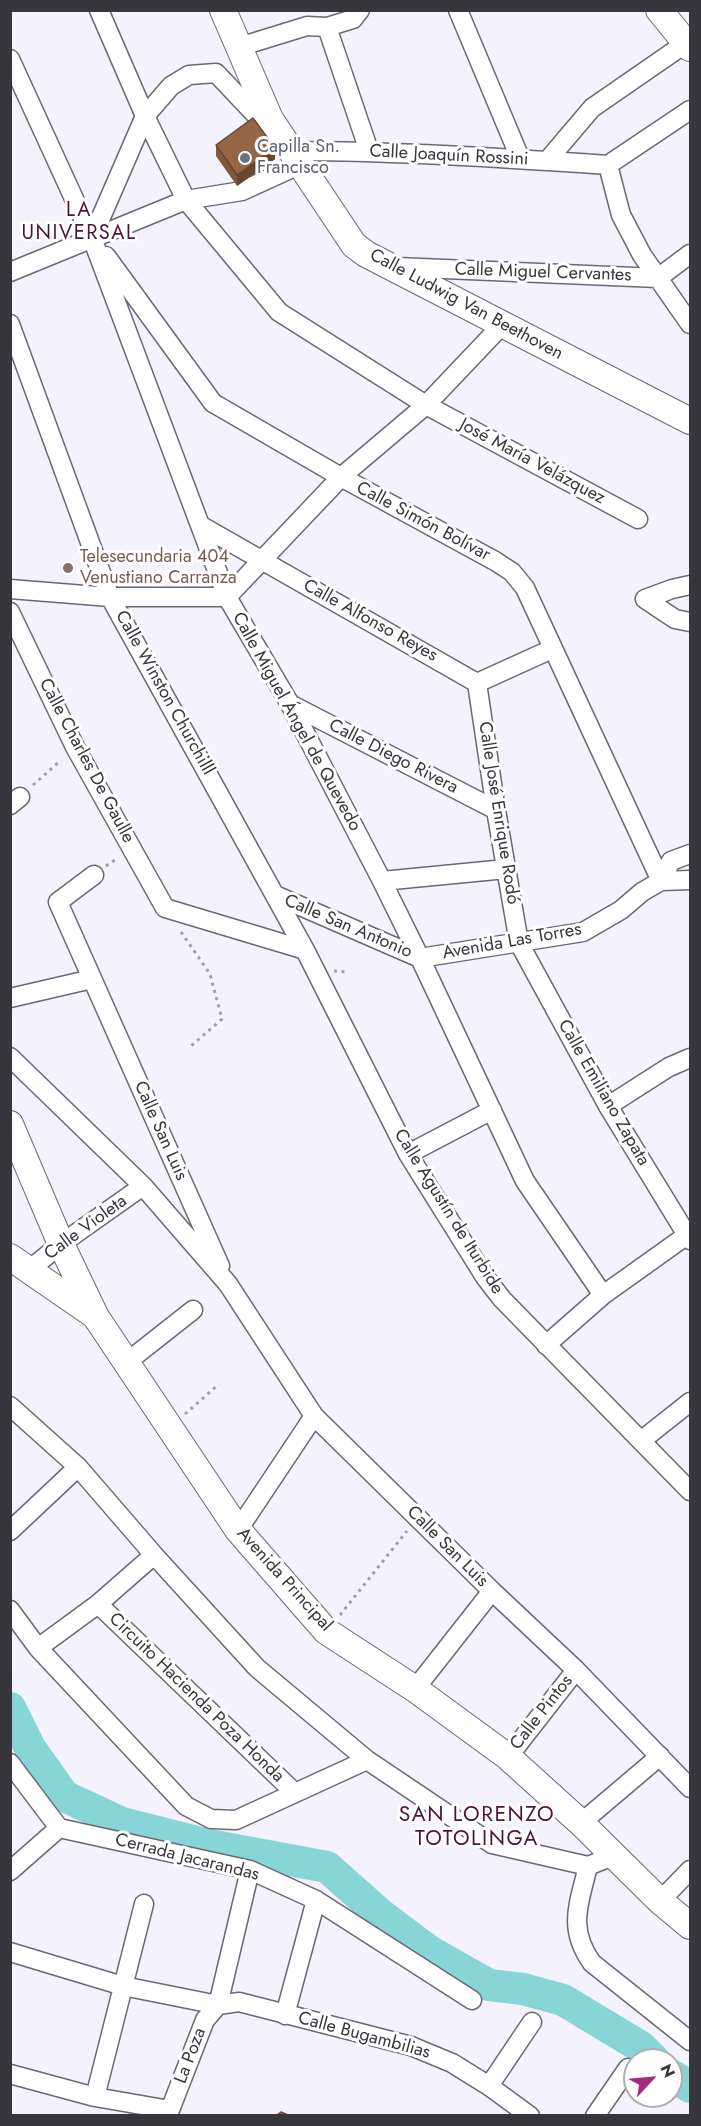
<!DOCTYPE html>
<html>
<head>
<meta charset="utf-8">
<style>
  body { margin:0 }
  #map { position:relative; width:701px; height:2126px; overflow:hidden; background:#f3f2fe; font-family:Jost,sans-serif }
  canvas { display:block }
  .frame { position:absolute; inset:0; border:12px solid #37363c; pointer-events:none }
  .north { position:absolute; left:623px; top:2048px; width:60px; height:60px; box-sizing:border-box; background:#fff; border:2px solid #afafb1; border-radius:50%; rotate:64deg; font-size:16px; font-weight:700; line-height:24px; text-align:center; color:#37363c }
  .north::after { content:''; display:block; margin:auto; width:21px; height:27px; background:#a72a7c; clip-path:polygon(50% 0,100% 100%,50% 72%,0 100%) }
</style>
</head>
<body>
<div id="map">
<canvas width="701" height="2126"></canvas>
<div class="frame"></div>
<div class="north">N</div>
</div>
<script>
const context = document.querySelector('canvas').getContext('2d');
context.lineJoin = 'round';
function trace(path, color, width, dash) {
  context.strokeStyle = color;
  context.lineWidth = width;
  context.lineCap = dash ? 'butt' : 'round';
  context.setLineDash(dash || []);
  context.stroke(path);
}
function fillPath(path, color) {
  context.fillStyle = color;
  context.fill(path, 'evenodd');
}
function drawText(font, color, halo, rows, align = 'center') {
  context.font = font + ' Jost,sans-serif';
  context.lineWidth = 6;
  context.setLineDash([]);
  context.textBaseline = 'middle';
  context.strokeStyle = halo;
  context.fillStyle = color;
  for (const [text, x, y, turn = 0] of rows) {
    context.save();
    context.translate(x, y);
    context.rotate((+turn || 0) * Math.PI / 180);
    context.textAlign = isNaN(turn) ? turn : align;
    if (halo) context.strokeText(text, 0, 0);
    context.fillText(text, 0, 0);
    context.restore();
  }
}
const river = new Path2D(`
  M10 1708 30 1748 64 1796 122 1823 209 1845 327 1867 380 1914 429 1951 489 1985 523 1989 563 2000 641 2047 654 2060
  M671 2075 690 2087`);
const path = new Path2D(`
  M33 785 61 760
  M106 866 118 858
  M181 932 210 974 222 1019 191 1046
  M334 971 347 972
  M185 1414 219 1384
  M340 1615 407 1531`);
const street = new Path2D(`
  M99 10 145 116 186 200 279 312 426 405 638 519
  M458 10 520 158
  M327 27 369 151
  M239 47 307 26 327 27 353 19 360 10
  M10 59 92 238 227 597 290 704 382 881 420 958 525 1181 603 1295
  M547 161 592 108 686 43
  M608 165 621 215 642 255 690 324
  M608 165 690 110
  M92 238 145 116 171 86 189 75 216 73 290 151C397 151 502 158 608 165
  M106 256 213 403 341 477 495 561 512 572 525 588 661 881
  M397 267 658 278 690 254
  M10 272 186 200 242 191 299 165
  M10 324 110 597 305 950 408 1154 485 1277 502 1299 690 1491
  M200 525 477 683
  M10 589 110 597H227L341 477 426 405 502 325
  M645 599 675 619 690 622
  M645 599 672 589 690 585
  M10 612 75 747 165 908 305 950
  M477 683 496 810 519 943 608 1106 690 1240
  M477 683 552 649
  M290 704 496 810
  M10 805 20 797
  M94 875 58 902 220 1266
  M382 881 506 869
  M661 881 671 861 690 854
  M275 895 420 958 583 932 621 910 642 892 661 881 690 880
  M10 998 92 979
  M10 1057 143 1186 228 1284 314 1416 492 1591 576 1670 690 1788
  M608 1106 669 1067 690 1058
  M408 1154 492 1110
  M29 1270 61 1244 143 1186
  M546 1345 603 1295 690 1233
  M127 1362 193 1310
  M10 1406 78 1467 154 1555 257 1668 367 1760 492 1844 588 1866 603 1860 612 1854
  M642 1440 690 1402
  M238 1530 314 1416
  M10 1531 78 1467
  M98 1604 295 1793
  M10 1610 38 1648 186 1806 211 1819 236 1820 367 1760
  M38 1648 98 1604 154 1555
  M415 1689 492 1591
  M508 1757 576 1670
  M10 1763 59 1828 250 1870 316 1900 472 2000
  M581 1823 660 1756
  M588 1866C579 1904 567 1928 592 1963L690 2041
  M10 1871 59 1828
  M660 1901 690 1870
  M10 1952 123 1986 218 2005 239 2002 411 2046 452 2063 489 2086 530 2116
  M285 2015 316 1900
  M10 2074 95 2097 170 2110 205 2020 218 2005 250 1870
  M489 2086 532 2022
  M95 2097 144 1904
  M595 2116 628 2068`);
const secondary = new Path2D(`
  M223 10 270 119 354 245 366 254 690 421
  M659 10 690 48
  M10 1124 61 1244 96 1317 238 1530 326 1631 415 1689 508 1757 581 1823 660 1901 690 1926
  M10 1257 94 1315`);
const wall = new Path2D(`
  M216 145 275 159 237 186 216 156Z`);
const shadedWall = new Path2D(`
  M275 148V159L237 186V175Z`);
const building = new Path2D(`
  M253 118 275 148 237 175 216 145Z
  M281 2112 288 2115H277Z`);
const markers = [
  [245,158,6,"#6b7280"],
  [68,568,6,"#8d6e63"]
];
const worshipNames = [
  ["Capilla Sn.",257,148],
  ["Francisco",257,169]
];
const streetNames = [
  ["Calle Joaquín Rossini",449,156,3],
  ["Calle Miguel Cervantes",543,273,2],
  ["Calle Ludwig Van Beethoven",466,305,28],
  ["José María Velázquez",532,462,28],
  ["Calle Simón Bolívar",423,522,28],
  ["Calle Alfonso Reyes",370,621,29],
  ["Calle Winston Churchilll",164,693,61],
  ["Calle Miguel Ángel de Quevedo",296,722,61],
  ["Calle Diego Rivera",393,757,27],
  ["Calle Charles De Gaulle",86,761,62],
  ["Calle José Enrique Rodó",498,813,81],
  ["Calle San Antonio",348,927,23],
  ["Avenida Las Torres",512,942,-10],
  ["Calle Emiliano Zapata",603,1093,60],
  ["Calle San Luis",160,1131,66],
  ["Calle Agustín de Iturbide",448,1212,58],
  ["Calle Violeta",86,1228,-36],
  ["Calle San Luis",447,1547,45],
  ["Avenida Principal",284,1580,48],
  ["Circuito Hacienda Poza Honda",196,1698,44],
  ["Calle Pintos",542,1713,-52],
  ["Cerrada Jacarandas",187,1858,14],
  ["Calle Bugambilias",364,2036,15],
  ["La Poza",191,2056,-69]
];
const educationNames = [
  ["Telesecundaria 404",80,558],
  ["Venustiano Carranza",80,579]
];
const neighbourhoodNames = [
  ["LA",79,211],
  ["UNIVERSAL",79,234]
];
const quarterNames = [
  ["SAN LORENZO",477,1816],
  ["TOTOLINGA",477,1840]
];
trace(river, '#88d5d7', 32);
trace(street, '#696875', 21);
trace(secondary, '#696875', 28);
trace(path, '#a09fa9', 3, [3, 4.5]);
trace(street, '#fff', 18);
trace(secondary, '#fff', 26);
fillPath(wall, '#80583c');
fillPath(shadedWall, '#684731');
fillPath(building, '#956646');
trace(building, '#684731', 1.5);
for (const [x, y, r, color] of markers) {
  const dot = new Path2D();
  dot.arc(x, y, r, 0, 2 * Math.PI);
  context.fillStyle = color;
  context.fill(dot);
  trace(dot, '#fff', 2);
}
drawText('18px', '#5b616d', '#fff', worshipNames, 'left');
drawText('18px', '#37363c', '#fff', streetNames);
drawText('18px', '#785e54', '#fff', educationNames, 'left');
context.letterSpacing = '1.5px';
drawText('20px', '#4f1339', '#fff', neighbourhoodNames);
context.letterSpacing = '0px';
context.letterSpacing = '1.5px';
drawText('21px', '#4f1339', '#fff', quarterNames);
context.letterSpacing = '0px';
</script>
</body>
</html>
